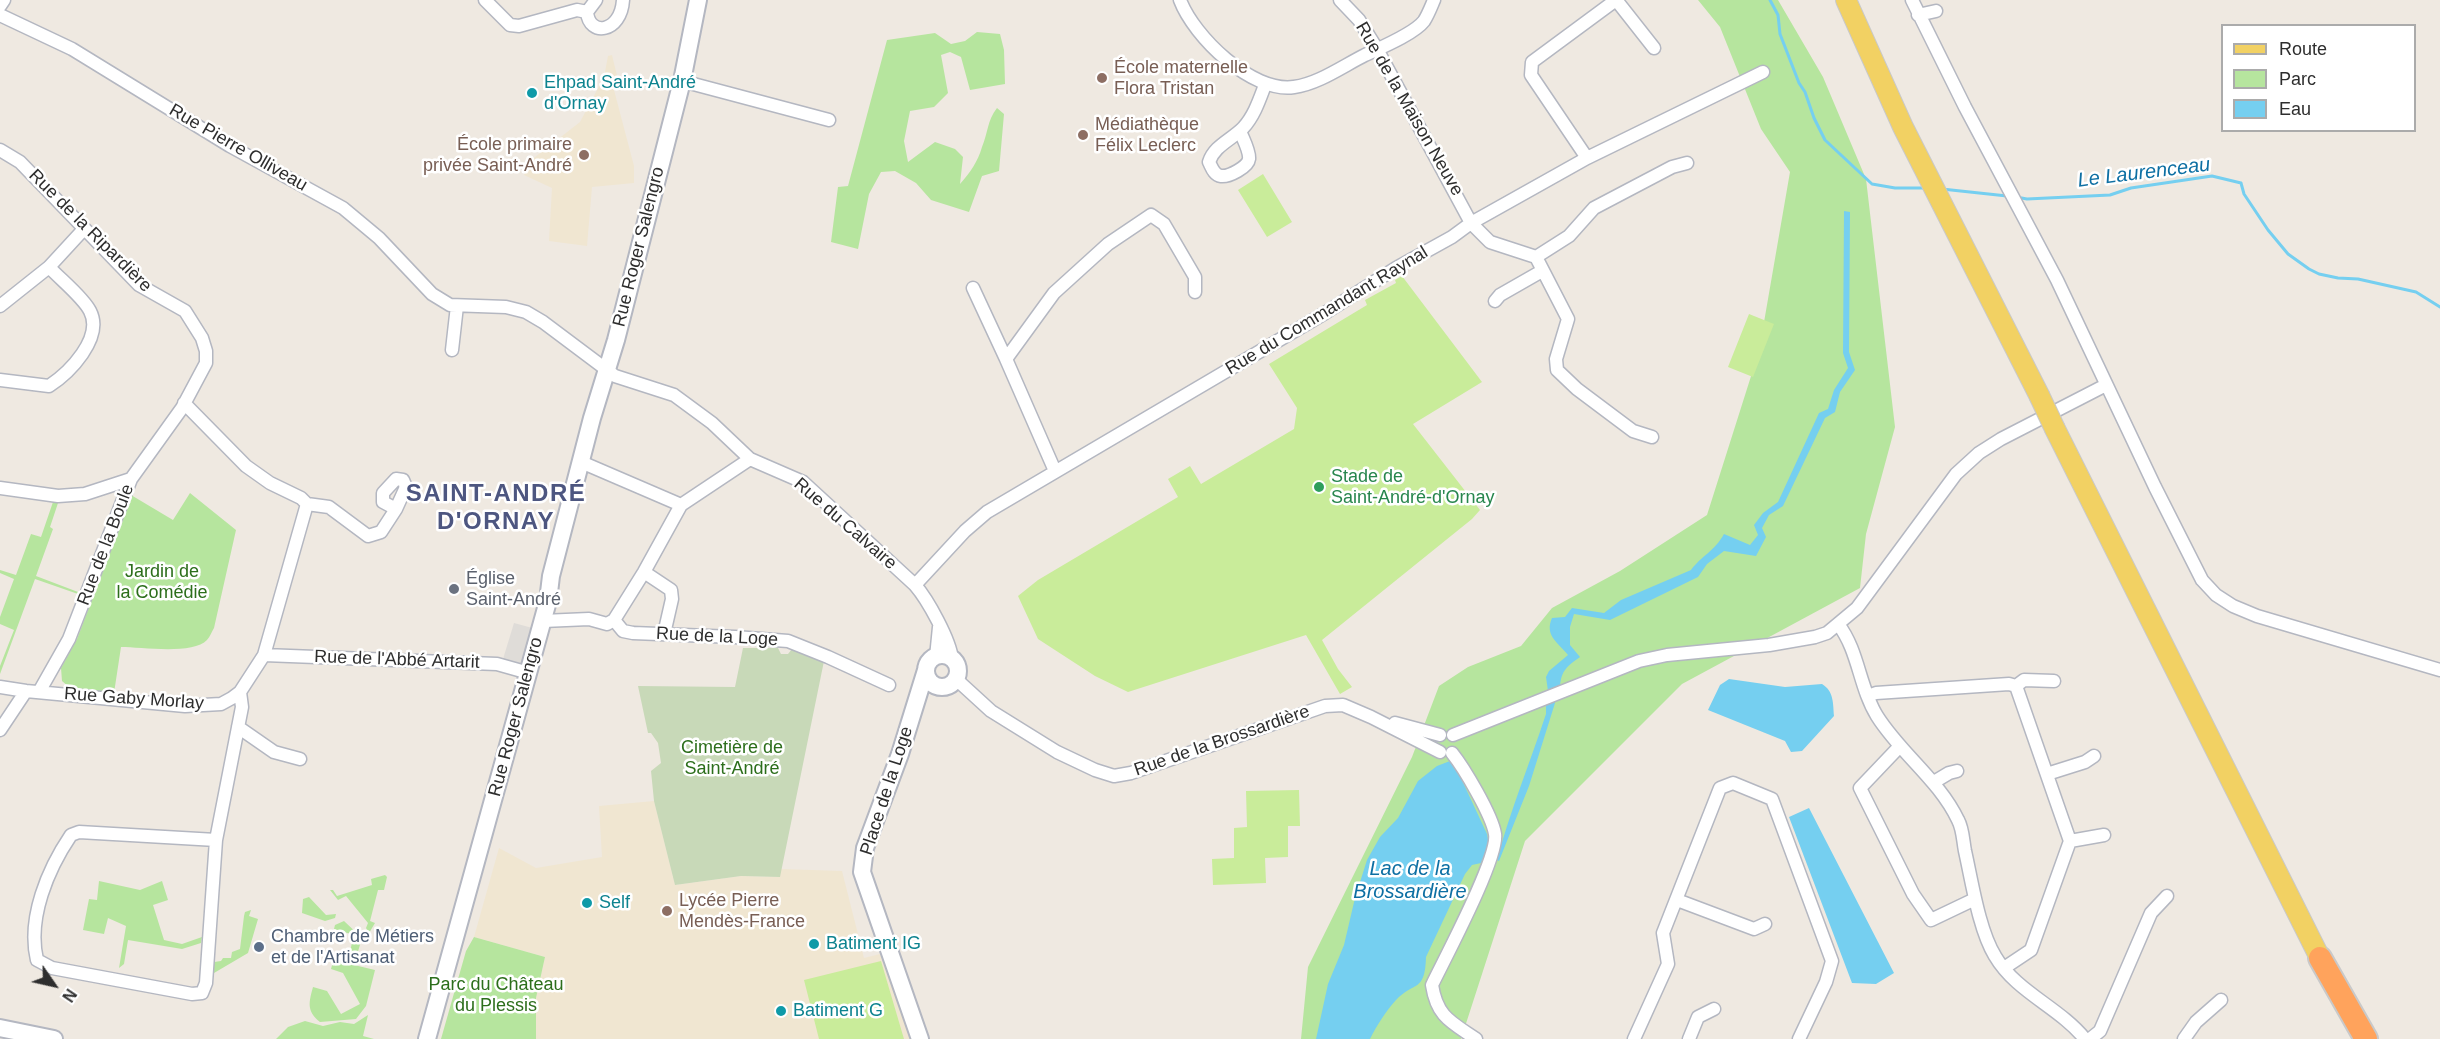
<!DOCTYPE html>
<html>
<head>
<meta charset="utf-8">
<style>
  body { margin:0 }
  #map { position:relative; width:2440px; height:1039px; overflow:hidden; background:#efe9e1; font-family:Helvetica,sans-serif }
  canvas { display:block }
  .legend { position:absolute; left:2221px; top:24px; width:195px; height:108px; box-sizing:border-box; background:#fff; border:2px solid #ababab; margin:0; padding:8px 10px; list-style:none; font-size:18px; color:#2e2e2e }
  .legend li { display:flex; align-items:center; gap:12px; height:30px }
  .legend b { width:30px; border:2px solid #ababab }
  .north { position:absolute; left:24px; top:955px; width:60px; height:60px; -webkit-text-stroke:4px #fff; paint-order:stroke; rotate:124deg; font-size:16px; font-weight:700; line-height:24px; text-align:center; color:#2e2e2e }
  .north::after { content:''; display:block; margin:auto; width:21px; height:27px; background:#2e2e2e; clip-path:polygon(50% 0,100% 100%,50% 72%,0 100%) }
</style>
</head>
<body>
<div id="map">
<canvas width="2440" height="1039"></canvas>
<ul class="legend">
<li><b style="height:8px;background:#f2d163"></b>Route</li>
<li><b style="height:16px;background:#b6e59e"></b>Parc</li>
<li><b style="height:16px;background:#75cff0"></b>Eau</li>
</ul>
<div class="north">N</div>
</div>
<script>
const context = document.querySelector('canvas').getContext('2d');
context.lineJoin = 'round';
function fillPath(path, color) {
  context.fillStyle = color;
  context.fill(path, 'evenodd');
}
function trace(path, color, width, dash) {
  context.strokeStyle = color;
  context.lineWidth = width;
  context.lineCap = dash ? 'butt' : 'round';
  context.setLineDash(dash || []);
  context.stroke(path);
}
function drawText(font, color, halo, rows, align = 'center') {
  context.font = font + ' Helvetica,sans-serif';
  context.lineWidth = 5;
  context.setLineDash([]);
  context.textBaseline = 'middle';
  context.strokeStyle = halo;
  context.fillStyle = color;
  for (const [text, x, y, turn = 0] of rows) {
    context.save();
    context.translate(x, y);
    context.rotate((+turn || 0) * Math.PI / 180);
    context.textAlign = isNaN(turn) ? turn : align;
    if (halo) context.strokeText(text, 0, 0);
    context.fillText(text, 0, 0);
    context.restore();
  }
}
const education = new Path2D(`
  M612 55 619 84 614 90 634 166V183L592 187 587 246 549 241 552 188 524 175 530 161 580 122 604 77 608 56Z
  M654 801 675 885 741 876 779 877 781 869 842 871 864 958 880 954 911 1039H536V998L545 957 474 937 499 848 536 868 602 857 599 806Z`);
const green = new Path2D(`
  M1698 0H1778L1823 77 1866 179 1895 427 1866 534 1860 588 1682 684 1525 841 1461 1039H1301L1308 967 1412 757 1439 686 1468 667 1521 646 1552 608 1620 571 1707 515 1759 351 1790 172 1761 129 1720 27Z
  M977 32 1000 34 1004 50 1005 84 970 90 961 57 950 52 941 55 948 93 934 107 910 111 904 141 908 162 935 142 955 149 963 157 960 184C970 173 978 161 982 147 988 133 987 121 997 108L1004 114 999 171 982 176 969 212 931 200 916 183 895 171 881 172 869 194 858 249 831 242 838 187 848 186 887 40 935 33 951 44 965 41Z
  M190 493 236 530 214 628C212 631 210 637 207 640 193 655 141 647 121 647L114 693 69 687 62 681 61 668 77 639 131 495 173 520Z
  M53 502 58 503 50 527 53 529 36 576 78 592V594L35 579 0 674V666L14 630 0 624V617L14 579 0 573V570L16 575 31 534 41 537Z
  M385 875 387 877 384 890H378L370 921 375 923 369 933 366 928 368 923 346 896 338 900 330 890H333L337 896 372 885 371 879Z
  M99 881 140 890 162 881 168 900 153 905 164 940 182 944 202 937 201 943 182 949 128 940 124 964 119 968 126 926 108 918 104 934 83 930 89 899 97 900Z
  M309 897 326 915 336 914 335 918 325 921 302 913 303 899Z
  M251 910 249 916 258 919 248 953 214 973V962L221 961 223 958H231L232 952 240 949 244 916 245 912Z
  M344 921 362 938 354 965 375 970 366 1006 356 1019 320 1022C306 1011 309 1002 313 987L327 991 341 1014 360 1004 343 973 331 969 334 958 344 960 346 951H350L354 935 334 929 335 925Z
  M474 937 545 957 536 998V1039H441L466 951Z
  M368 1015 363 1036 374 1039H276L288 1027 305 1021 323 1026 340 1022 354 1024Z`);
const cemetery = new Path2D(`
  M743 648H778L781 654H788L792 649 824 661 780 877 741 876 675 885 654 801 651 771 661 763 658 743 651 733H648L638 686 735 687Z`);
const pitch = new Path2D(`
  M1263 174 1292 222 1267 237 1238 190Z
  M1402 276 1482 382 1413 424 1480 510 1472 519 1322 640 1338 669 1352 687 1340 694 1306 635 1128 692 1095 676 1038 639 1018 596 1038 580 1178 497 1168 479 1190 466 1201 484 1294 429 1297 408 1269 364 1367 305 1365 300 1396 283 1395 280Z
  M1749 314 1774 324 1753 377 1728 367Z
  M1299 790 1300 826H1288V857L1265 858 1266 883 1213 885 1212 859 1234 858V828L1247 827 1246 791Z
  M881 961 904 1039H819L804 980Z`);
const plaza = new Path2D(`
  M514 623 536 629 525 666 503 659Z`);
const water = new Path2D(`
  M1844 211 1850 212 1849 352 1855 370 1840 392 1835 412 1825 418 1783 506 1769 515 1762 528 1766 537 1756 556 1724 551 1707 564 1698 577 1610 620 1574 614 1570 627V645L1580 657C1567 666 1561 671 1560 687L1548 691 1546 677 1549 671 1568 655C1559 643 1544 636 1552 618L1565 617 1572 608 1604 613 1621 600 1691 570C1702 555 1714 552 1724 534L1750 545 1758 535 1754 525 1763 513 1778 502 1819 413 1828 409 1834 390 1848 368 1843 353Z
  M1729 679 1785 687 1822 684C1834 691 1833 704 1834 716L1802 751 1791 752 1785 741 1708 710 1720 685Z
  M1554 699 1555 703 1529 786 1499 861 1497 860C1510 811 1530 763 1546 714V702Z
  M1450 761 1460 776 1487 834 1489 844 1481 863 1472 865 1465 874 1426 957C1425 993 1414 981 1396 1000 1386 1011 1377 1025 1370 1039H1316L1328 984 1344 945 1355 898 1367 860 1380 837 1398 818 1418 781 1437 766Z
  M1809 808 1894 973 1876 984 1852 983 1789 817Z`);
const stream = new Path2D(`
  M1770 0 1778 15 1780 34 1799 83 1805 92 1814 118 1825 140 1872 184 1895 188H1926
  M1942 189 2007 196
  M2016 197 2027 199 2110 195 2131 188 2212 176 2241 183 2244 194 2268 230 2288 254 2309 269 2319 274 2338 278 2358 279 2416 292 2440 307`);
const street = new Path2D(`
  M485 0 510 25 519 26 577 10 587 12
  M596 0 587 12C589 37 621 33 623 0
  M1180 0C1194 37 1252 93 1294 87 1318 84 1343 66 1365 55 1380 48 1414 34 1424 21 1428 15 1431 7 1434 0
  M1340 0 1359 20 1377 49 1471 223 1490 242 1536 257 1568 319 1556 359 1557 370 1577 389 1633 431 1652 437
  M1912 0 1965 107 2057 280 2155 487 2202 580 2216 595 2233 606 2257 616 2440 670
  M1617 1 1654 48
  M0 6 4 0
  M0 15 72 49 230 146 343 208 379 238 432 294 450 305 506 307 526 312 543 322 615 376 674 395 712 423 750 459 803 482 915 585C928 600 950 640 952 659
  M1918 15 1936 11
  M682 81 829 120
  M1240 131C1243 139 1250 151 1249 159 1248 167 1229 177 1221 176 1214 175 1212 168 1209 162 1214 146 1231 140 1243 128 1254 116 1259 101 1265 85
  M0 150 20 162 139 285 185 311 202 338 206 351V363L182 408 131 479 69 639 39 692
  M1587 158 1531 75 1532 62 1616 0
  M1536 257 1569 236 1594 208 1672 167 1687 163
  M973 288 1006 359
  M1495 301 1500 295 1542 271
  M0 306 49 267 84 229
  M452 350 457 306
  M0 380 49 386C69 373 104 338 90 311 83 297 60 279 49 267
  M184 403 246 466 270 483 301 498 307 504
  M581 462 681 505
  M1055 471 1006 359 1054 293 1108 244 1151 215 1164 224 1195 277V292
  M0 488 58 496 85 494 131 479
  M307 504 329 507 368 536 381 532 396 509 406 487 403 480 396 479 383 493V502L396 509
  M644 572 671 590 672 599 664 634
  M915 585 965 531 987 512 1325 313 1396 268 1452 237 1471 223 1587 158 1763 72
  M614 620 623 631 633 633 735 637 788 641 828 657 889 685
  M543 621 589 619 607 624 614 620 644 572 681 505 750 459
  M1838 624C1859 651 1859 687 1877 716 1901 754 1939 780 1958 820 1963 829 1963 841 1965 851 1972 882 1979 930 1995 956 2016 992 2059 1007 2085 1039
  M264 655 497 664 529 673
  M936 657 939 627
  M956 679 991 711 1057 752 1095 770 1114 776 1131 773 1325 706 1343 705 1371 717 1440 752
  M2016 686 2024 680 2054 681
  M0 687 26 691 185 706 221 704 232 698 240 692 264 655 307 504
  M1868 696 1876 693 2009 684 2016 686 2070 841 2031 950 2004 968
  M1395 723 1440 735
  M238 727 274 752 300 759
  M0 730 26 691
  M1453 735 1639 661 1667 655 1769 645 1815 637 1827 633 1857 608 1956 474 1979 453 2001 439 2106 385
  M1900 746 1860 788 1913 894 1931 920 1975 899
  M1452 753C1464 768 1492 815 1495 834 1499 857 1445 958 1432 985 1437 1017 1451 1022 1476 1039
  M2047 774 2085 762 2094 756
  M1934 782 1949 773 1957 771
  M216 840 79 832 71 835C48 869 27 918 37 960L52 968 192 994 202 993 206 983 216 840 242 707 240 692
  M2070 841 2104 835
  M1677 900 1754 929 1765 924
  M1634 1039 1668 964 1663 933 1720 788 1733 783 1772 799 1832 961 1826 982 1799 1039
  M1689 1039 1698 1017 1714 1009
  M2090 1039 2100 1031 2151 913 2167 896
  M2184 1039 2196 1022 2221 1000`);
const secondary = new Path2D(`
  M926 671a16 16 0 1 1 32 0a16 16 0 1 1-32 0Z
  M0 1028 54 1039
  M427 1039 548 601 551 576 592 418 616 340 682 81 698 0
  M920 1039 862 872 865 848 900 754 926 670`);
const primary = new Path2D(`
  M1846 0 1903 127 2039 395
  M2055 429 2320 958`);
const highway = new Path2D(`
  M2320 958 2366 1039`);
const primaryBridge = new Path2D(`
  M2039 395 2055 429`);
const markers = [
  [1102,78,6,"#8d6e63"],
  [532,93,6,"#0f9aa8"],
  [1083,135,6,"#8d6e63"],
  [584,155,6,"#8d6e63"],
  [1319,487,6,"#2e9e5b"],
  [454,589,6,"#6b7280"],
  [587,903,6,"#0f9aa8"],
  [667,911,6,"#8d6e63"],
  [814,944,6,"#0f9aa8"],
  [259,947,6,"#5c6f8a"],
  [781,1011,6,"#0f9aa8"]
];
const educationNames = [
  ["École maternelle",1114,68],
  ["Flora Tristan",1114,89],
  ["Médiathèque",1095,125],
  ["Félix Leclerc",1095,146],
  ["École primaire",572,145,"right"],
  ["privée Saint-André",572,166,"right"],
  ["Lycée Pierre",679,901],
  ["Mendès-France",679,922]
];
const cultureNames = [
  ["Ehpad Saint-André",544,83],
  ["d'Ornay",544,104],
  ["Self",599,903],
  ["Batiment IG",826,944],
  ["Batiment G",793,1011]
];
const streetNames = [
  ["Rue de la Maison Neuve",1409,109,60],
  ["Rue Pierre Olliveau",238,148,30],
  ["Rue de la Ripardière",90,231,45],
  ["Rue Roger Salengro",639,247,-76],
  ["Rue du Commandant Raynal",1327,311,-31],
  ["Rue du Calvaire",845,524,41],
  ["Rue de la Boule",106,545,-69],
  ["Rue de la Loge",717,637,3],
  ["Rue de l'Abbé Artarit",397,660,2],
  ["Rue Gaby Morlay",134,699,4],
  ["Rue Roger Salengro",516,717,-75],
  ["Rue de la Brossardière",1222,741,-19],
  ["Place de la Loge",887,791,-72]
];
const leisureNames = [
  ["Stade de",1331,477],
  ["Saint-André-d'Ornay",1331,498]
];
const parkNames = [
  ["Jardin de",162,572],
  ["la Comédie",162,593],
  ["Cimetière de",732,748],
  ["Saint-André",732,769],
  ["Parc du Château",496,985],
  ["du Plessis",496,1006]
];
const worshipNames = [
  ["Église",466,579],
  ["Saint-André",466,600]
];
const serviceNames = [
  ["Chambre de Métiers",271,937],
  ["et de l'Artisanat",271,958]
];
const waterNames = [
  ["Le Laurenceau",2144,173,-7],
  ["Lac de la",1410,869],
  ["Brossardière",1410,892]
];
const districtNames = [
  ["SAINT-ANDRÉ",496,494],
  ["D'ORNAY",496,522]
];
fillPath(education, '#f0e6d1');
fillPath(green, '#b6e59e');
fillPath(cemetery, '#c8d9b8');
fillPath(pitch, '#c9ec9a');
fillPath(plaza, '#dfdcd8');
fillPath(water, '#75cff0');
trace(stream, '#75cff0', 3);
trace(street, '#b4b7c1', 15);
trace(secondary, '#b4b7c1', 20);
trace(primary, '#c9c9c9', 22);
trace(highway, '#c9c9c9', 26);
trace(street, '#fff', 12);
trace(secondary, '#fff', 16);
trace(primary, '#f2d163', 20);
trace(highway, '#ffa35c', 22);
trace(primaryBridge, '#c9c9c9', 22, []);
trace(primaryBridge, '#f2d163', 20);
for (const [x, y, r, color] of markers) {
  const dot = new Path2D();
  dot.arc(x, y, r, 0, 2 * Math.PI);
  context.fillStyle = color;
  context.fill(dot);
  trace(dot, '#fff', 2);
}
drawText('18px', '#785e54', '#fff', educationNames, 'left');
drawText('18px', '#0d838f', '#fff', cultureNames, 'left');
drawText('18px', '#2e2e2e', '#fff', streetNames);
drawText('18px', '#27864d', '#fff', leisureNames, 'left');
drawText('18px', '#2c6e1b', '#fff', parkNames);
drawText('18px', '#5b616d', '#fff', worshipNames, 'left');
drawText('18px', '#4e5e75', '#fff', serviceNames, 'left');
drawText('italic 20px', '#0d6fa3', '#fff', waterNames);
context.letterSpacing = '1.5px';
drawText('bold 24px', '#4d5680', '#fff', districtNames);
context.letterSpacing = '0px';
</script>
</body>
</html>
